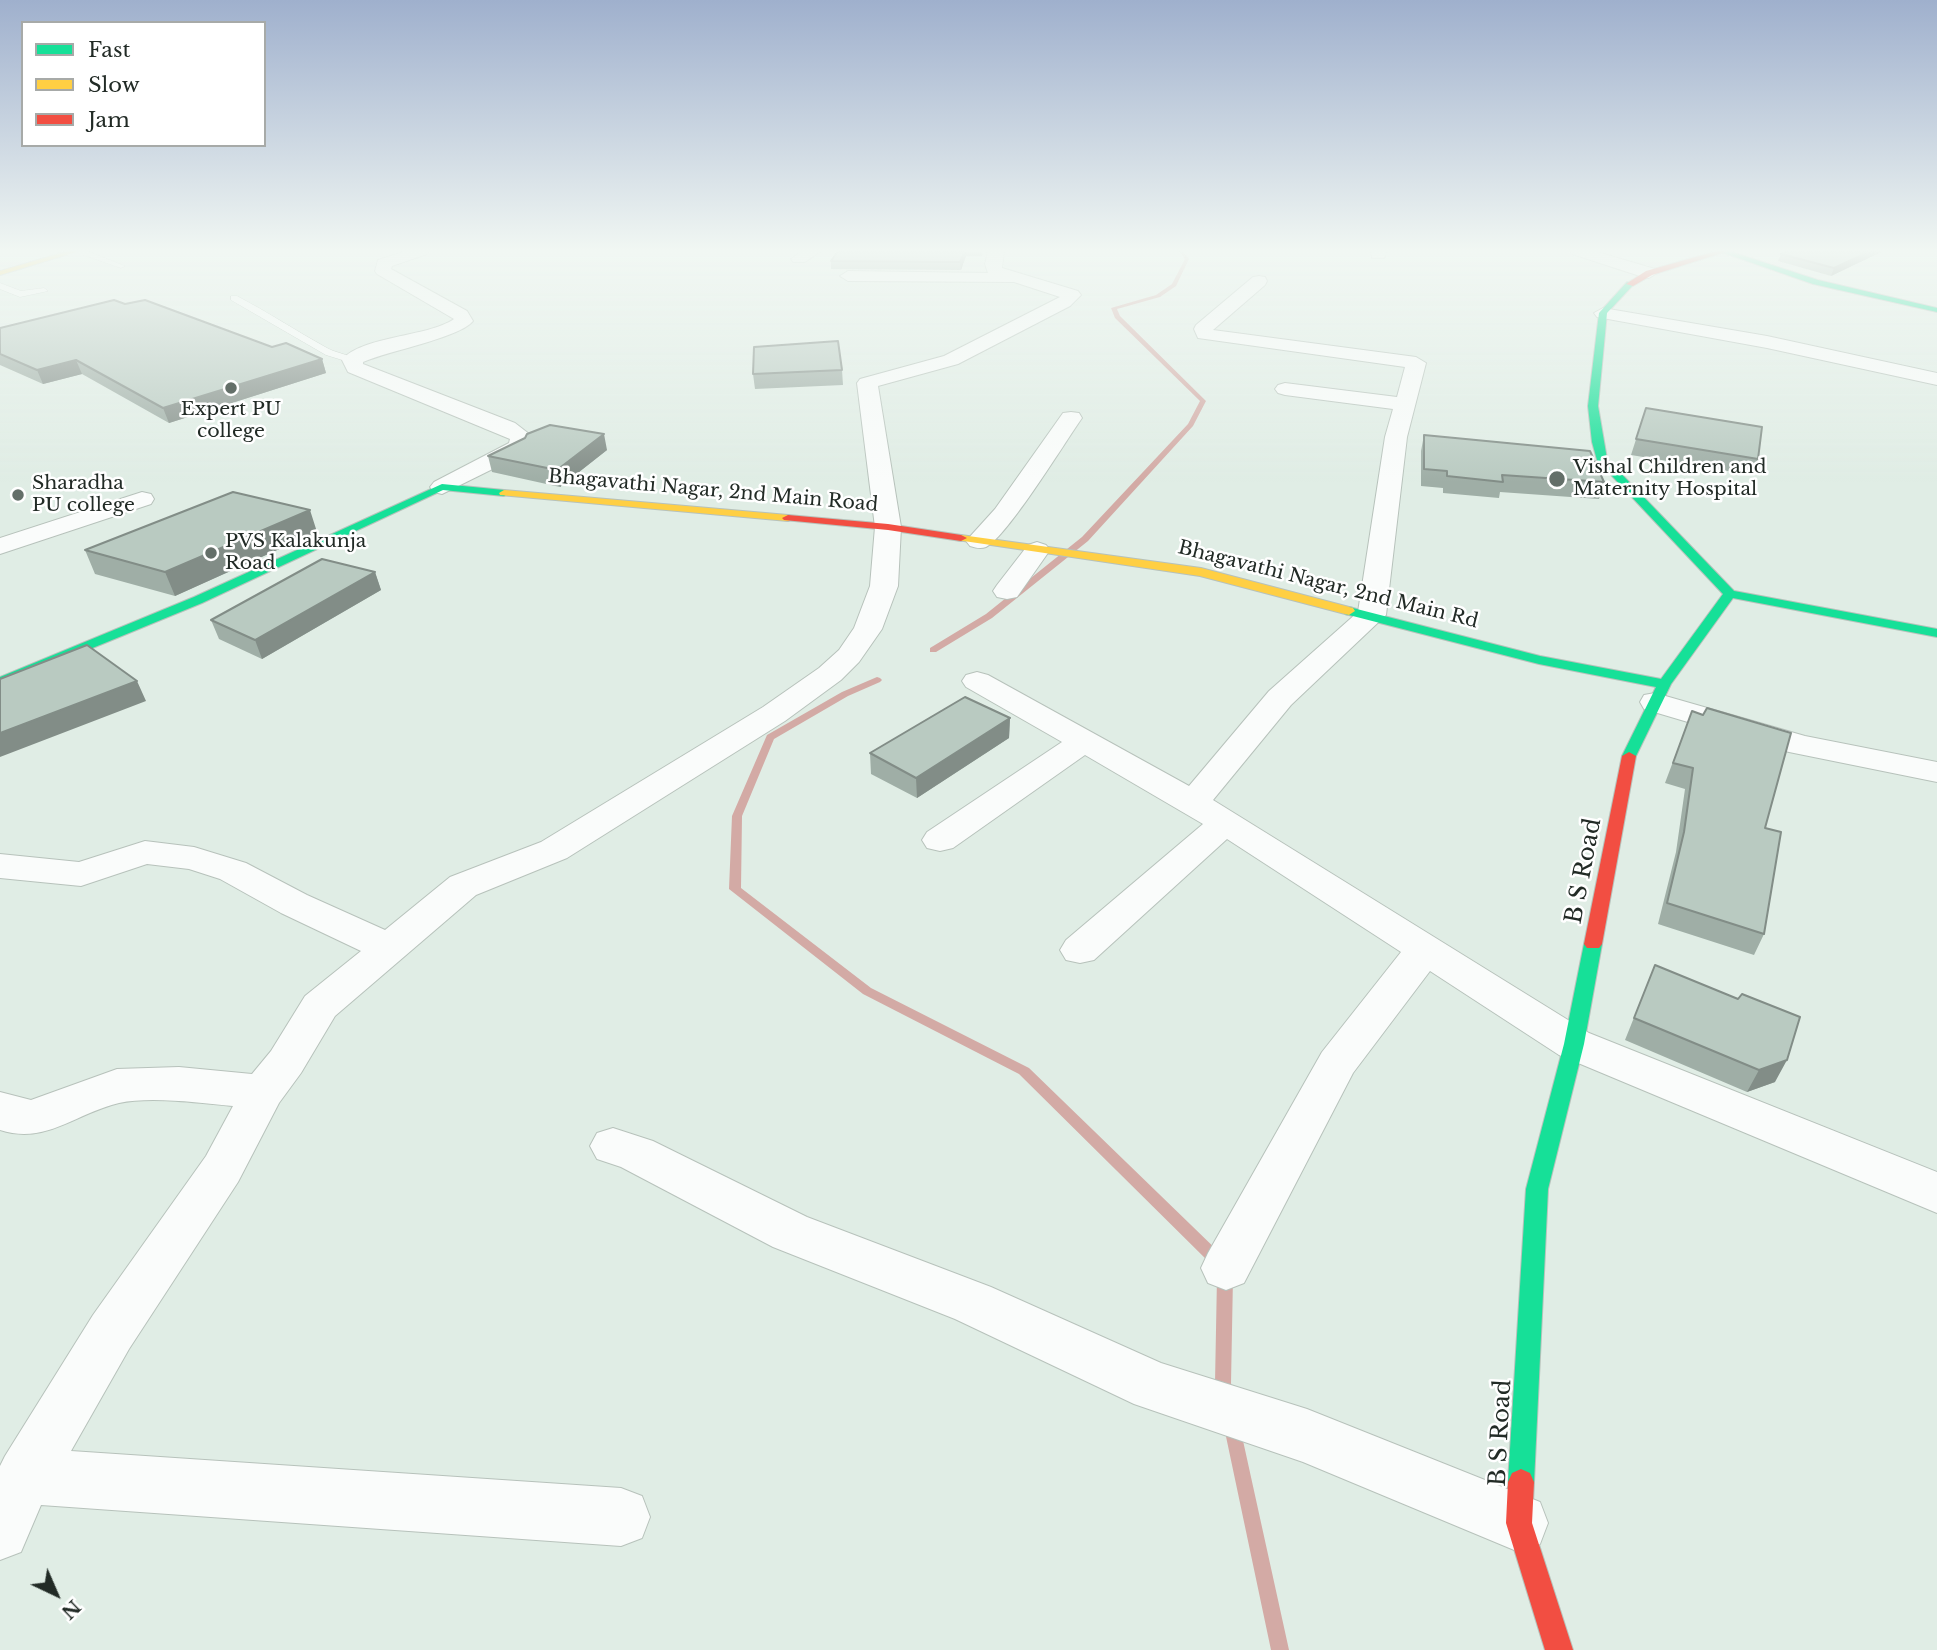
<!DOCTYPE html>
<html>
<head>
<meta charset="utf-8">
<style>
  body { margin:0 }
  #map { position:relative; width:1937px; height:1650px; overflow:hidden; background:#e0ede5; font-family:"Libre Baskerville",serif }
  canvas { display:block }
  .legend { position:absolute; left:21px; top:21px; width:245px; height:126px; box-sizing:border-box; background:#fff; border:2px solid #a7aaa8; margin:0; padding:9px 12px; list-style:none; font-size:21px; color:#222b26 }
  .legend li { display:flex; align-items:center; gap:14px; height:35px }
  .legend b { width:35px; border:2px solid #a7aaa8 }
  .north { position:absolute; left:21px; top:1559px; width:70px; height:70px; -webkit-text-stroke:5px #fff; paint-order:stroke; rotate:136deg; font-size:19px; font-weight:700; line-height:28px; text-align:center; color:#222b26 }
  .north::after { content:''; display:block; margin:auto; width:24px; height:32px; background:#222b26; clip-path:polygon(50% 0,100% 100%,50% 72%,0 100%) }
</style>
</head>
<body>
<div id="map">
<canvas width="1937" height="1650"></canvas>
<ul class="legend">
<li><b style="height:9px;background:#16e098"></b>Fast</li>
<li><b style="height:9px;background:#ffcf43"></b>Slow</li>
<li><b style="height:9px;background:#f24e42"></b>Jam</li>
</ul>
<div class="north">N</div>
</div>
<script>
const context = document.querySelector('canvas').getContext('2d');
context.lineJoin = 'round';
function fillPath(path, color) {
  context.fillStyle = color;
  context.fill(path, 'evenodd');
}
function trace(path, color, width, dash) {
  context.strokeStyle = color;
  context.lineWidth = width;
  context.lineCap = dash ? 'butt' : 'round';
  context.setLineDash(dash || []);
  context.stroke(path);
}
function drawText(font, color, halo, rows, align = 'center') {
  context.font = font + ' "Libre Baskerville",serif';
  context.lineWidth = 5;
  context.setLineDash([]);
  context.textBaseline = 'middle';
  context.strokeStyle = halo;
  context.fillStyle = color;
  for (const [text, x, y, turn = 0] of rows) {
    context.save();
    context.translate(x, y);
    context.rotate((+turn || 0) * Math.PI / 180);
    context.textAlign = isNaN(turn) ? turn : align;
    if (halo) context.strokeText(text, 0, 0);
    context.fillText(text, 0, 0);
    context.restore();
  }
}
const stream = new Path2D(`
  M1179 251H1183L1189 259 1176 286 1160 297 1117 309 1120 316 1206 401 1193 426 1088 541 992 618 936 652H930V648L986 614 1082 537 1188 424 1200 401 1115 318 1111 308 1156 295 1172 284 1185 259Z
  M877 677 880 678 882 680 880 682 848 696 774 739 742 816 741 888 871 988 1029 1068 1223 1256 1225 1261 1223 1266 1218 1267 1213 1266 1019 1074 863 994 729 889 732 816 767 735 842 692Z
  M1225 1270 1230 1272 1233 1277 1231 1383 1233 1394 1231 1399 1225 1402 1219 1399 1215 1383 1217 1277 1220 1272Z
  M1232 1419 1238 1421 1240 1427 1289 1650H1271L1224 1427 1226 1421Z`);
const lane = new Path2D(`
  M68 251H87L125 266 121 268 83 255H66Z
  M0 283 21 291 44 288 48 291 20 297 0 289Z
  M231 296H237C268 312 296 331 327 348 336 353 348 354 357 360L352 363 326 355 231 300Z`);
const street = new Path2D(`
  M406 251H429L427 254 392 266 391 269 467 311 473 321C459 338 388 351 363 362V364L515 423 533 437 527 452 442 494 434 492 430 487 434 482 509 443 510 439 348 372 342 360C361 336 428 337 454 319L377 274 375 271 378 260Z
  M802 251H821L805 262H793L791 259Z
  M988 251H1004L1002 268 1078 291 1081 295 1070 306 958 364 878 386 901 527 898 586 882 629 859 662 841 680 785 721 567 858 476 895 335 1016 301 1073 279 1103 238 1182 129 1349 71 1451 621 1488 642 1496 650 1517 642 1538 621 1546 41 1505 21 1552 0 1560V1466L5 1456 93 1315 206 1156 233 1106C200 1103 151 1096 119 1103 76 1113 46 1145 0 1130V1092L31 1100 117 1069 179 1067 252 1074 271 1051 305 996 361 951 281 913 220 879 189 869 147 864 81 886 0 878V854L79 862 145 841 194 847 246 863 307 895 385 930 450 877 541 842 763 707 819 668 839 650 854 628 870 586 875 527 857 383 860 379 944 356 1060 297 1014 282 848 281 840 276 848 271 988 273 985 264Z
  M1371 251H1387L1384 258H1372Z
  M1570 251H1594L1655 269 1657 273 1649 278 1643 277 1572 254Z
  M1259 276 1265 277 1267 281 1265 285 1213 330 1416 357 1426 363 1407 437 1386 615 1291 705 1213 800 1589 1033 1937 1172V1213L1559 1055 1430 971 1353 1073 1244 1283 1226 1290 1208 1283 1201 1268 1208 1253 1322 1052 1401 952 1227 839 1094 960 1080 963 1066 960 1060 950 1066 940 1203 824 1085 755 953 848 940 851 927 848 922 840 927 832 1062 742 966 687 962 681 966 675 977 672 988 675 1189 786 1269 691 1358 612 1385 437 1393 409 1285 395 1278 393 1275 389 1278 385 1285 383 1397 397 1405 367 1198 338 1194 329 1196 325 1253 277Z
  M1603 308 1767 336 1937 373V385L1767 348 1597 317 1594 313Z
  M1071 412 1079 413 1082 418C1065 442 1007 537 986 547 981 549 976 548 970 546L966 541 995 509 1063 413Z
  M142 492 151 494 154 499 151 504 0 554V538Z
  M1037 542 1046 545 1050 550 1017 597 1007 599 997 597 993 591 997 585 1028 545Z
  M1655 693 1805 736 1937 762V782L1789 752 1644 709 1640 702 1644 695Z
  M613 1128 653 1141 807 1217 991 1287 1161 1363 1307 1409 1540 1502 1548 1523 1540 1544 1519 1552 1303 1462 1134 1404 955 1319 773 1247 621 1167 597 1159 590 1146 597 1133Z`);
const fast = new Path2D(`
  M1718 251H1729L1818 280 1937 308V312L1813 284Z
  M1627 282 1634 284 1607 313 1598 406 1607 459 1734 591 1937 629V637L1733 598 1671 684 1636 756 1629 760 1622 756 1656 687 1539 664 1345 614 1343 611 1349 607 1540 656 1661 679 1723 594 1597 460 1592 442 1588 406 1599 313Z
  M442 484 504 490 509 493 504 496 443 490 202 603 0 686V677L194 597Z
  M1593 938 1599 940 1602 944 1584 1044 1548 1189 1534 1482 1530 1491 1521 1495 1512 1491 1508 1482 1526 1189 1564 1044 1584 944 1587 940Z`);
const slow = new Path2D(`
  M68 251H79L0 275V271Z
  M504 490 788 515 794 518 788 521 500 495 499 493Z
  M961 535 1201 568 1353 608 1355 611 1349 615 1200 576 957 540V536Z`);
const jam = new Path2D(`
  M1717 251H1728L1652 275 1633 286 1626 284 1646 271Z
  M788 515 888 524 961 535 967 538 961 541 888 530 784 520 782 518Z
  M1629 752 1636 756 1602 944 1599 948H1587L1584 944 1622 756Z
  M1521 1469 1530 1473 1534 1482 1532 1523 1573 1650H1545L1506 1523 1508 1482 1512 1473Z`);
const wall = new Path2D(`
  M838 251H983L982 256H966L961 270 831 269V261Z
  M1787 251H1881V252L1831 276 1778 261 1781 254Z
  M125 304 272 347 322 359 326 373 169 423 82 374 43 384 0 365V328Z
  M842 370 843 385 755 389 753 374Z
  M1646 408 1758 459 1752 475 1631 455Z
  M1424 435 1604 482 1599 499 1500 492 1499 498 1443 493V488L1421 486V451Z
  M525 438 607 450 560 487 492 472 488 456Z
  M317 532 175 596 95 574 85 550Z
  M375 572 381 590 262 659 219 639 211 620Z
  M1692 711 1765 828 1764 934 1754 955 1658 924 1676 852 1685 789 1665 783Z
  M1010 718 1009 738 917 798 871 774 870 753Z
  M1655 965 1775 1082 1747 1092 1625 1040Z`);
const shadedWall = new Path2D(`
  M965 251H966V256L961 270 960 262Z
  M1871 251H1881V252L1831 276 1834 268Z
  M322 359 326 373 169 423 163 408Z
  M76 360 82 374 43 384 37 370Z
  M604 434 607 450 560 487 557 470Z
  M310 510 317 532 175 596 165 572Z
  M375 572 381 590 262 659 255 640Z
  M137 681 146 701 0 757V733Z
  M1010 718 1009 738 917 798 916 778Z
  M1787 1060 1775 1082 1747 1092 1759 1070Z`);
const building = new Path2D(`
  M838 251H965L960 262 831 261Z
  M1787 251H1871L1834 268 1781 254Z
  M114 300 125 304 145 300 272 347 286 343 322 359 163 408 76 360 37 370 0 354V328Z
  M838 341 842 370 753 374 754 347Z
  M1646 408 1762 427 1758 459 1636 439Z
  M550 425 604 434 557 470 488 456 525 438 527 434Z
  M1424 435 1590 451 1604 482 1502 475 1503 482 1447 476V471L1424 469Z
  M233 492 310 510 165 572 85 550Z
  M322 559 375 572 255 640 211 620Z
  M87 645 137 681 0 733V679Z
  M965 697 1010 718 916 778 870 753Z
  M1707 708 1791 733 1765 828 1781 832 1764 934 1667 903 1684 832 1693 768 1673 763 1692 711 1703 715Z
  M1655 965 1738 999 1742 994 1800 1017 1787 1060 1759 1070 1634 1018Z`);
const markers = [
  [231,388,7,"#646f69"],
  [1557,479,9,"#646f69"],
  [18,495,7,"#646f69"],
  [211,553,7,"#646f69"]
];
const farPoinames = [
  ["Expert PU",231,410,"center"],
  ["college",231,432,"center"],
  ["Vishal Children and",1573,468],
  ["Maternity Hospital",1573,490],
  ["Sharadha",32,484],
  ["PU college",32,506],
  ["PVS Kalakunja",225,542],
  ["Road",225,564]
];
const farStreetnames = [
  ["Bhagavathi Nagar, 2nd Main Road",713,491,5],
  ["Bhagavathi Nagar, 2nd Main Rd",1328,585,14]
];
const streetNames = [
  ["B S Road",1584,871,-79],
  ["B S Road",1501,1433,-87]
];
fillPath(stream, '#d3aaa5');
trace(lane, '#b7c2bb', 1);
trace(street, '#b7c2bb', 2);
trace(fast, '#b7c2bb', 2);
trace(slow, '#b7c2bb', 2);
trace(jam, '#b7c2bb', 2);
fillPath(lane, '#fafcfb');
fillPath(street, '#fafcfb');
fillPath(fast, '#16e098');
fillPath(slow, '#ffcf43');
fillPath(jam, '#f24e42');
fillPath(wall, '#9faea6');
fillPath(shadedWall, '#828d87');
fillPath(building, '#b9cac1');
trace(building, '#828d87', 2);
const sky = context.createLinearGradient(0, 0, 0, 482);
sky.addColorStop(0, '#9fb0cd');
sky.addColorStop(0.52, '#f1f7f3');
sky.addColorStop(1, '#f1f7f300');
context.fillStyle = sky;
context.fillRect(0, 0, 1937, 482);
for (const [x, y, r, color] of markers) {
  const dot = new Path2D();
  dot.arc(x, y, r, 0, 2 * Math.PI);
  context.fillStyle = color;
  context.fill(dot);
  trace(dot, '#fff', 2.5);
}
drawText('19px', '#222b26', '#fff', farPoinames, 'left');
drawText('19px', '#222b26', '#fff', farStreetnames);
drawText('23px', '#222b26', '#fff', streetNames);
</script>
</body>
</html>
